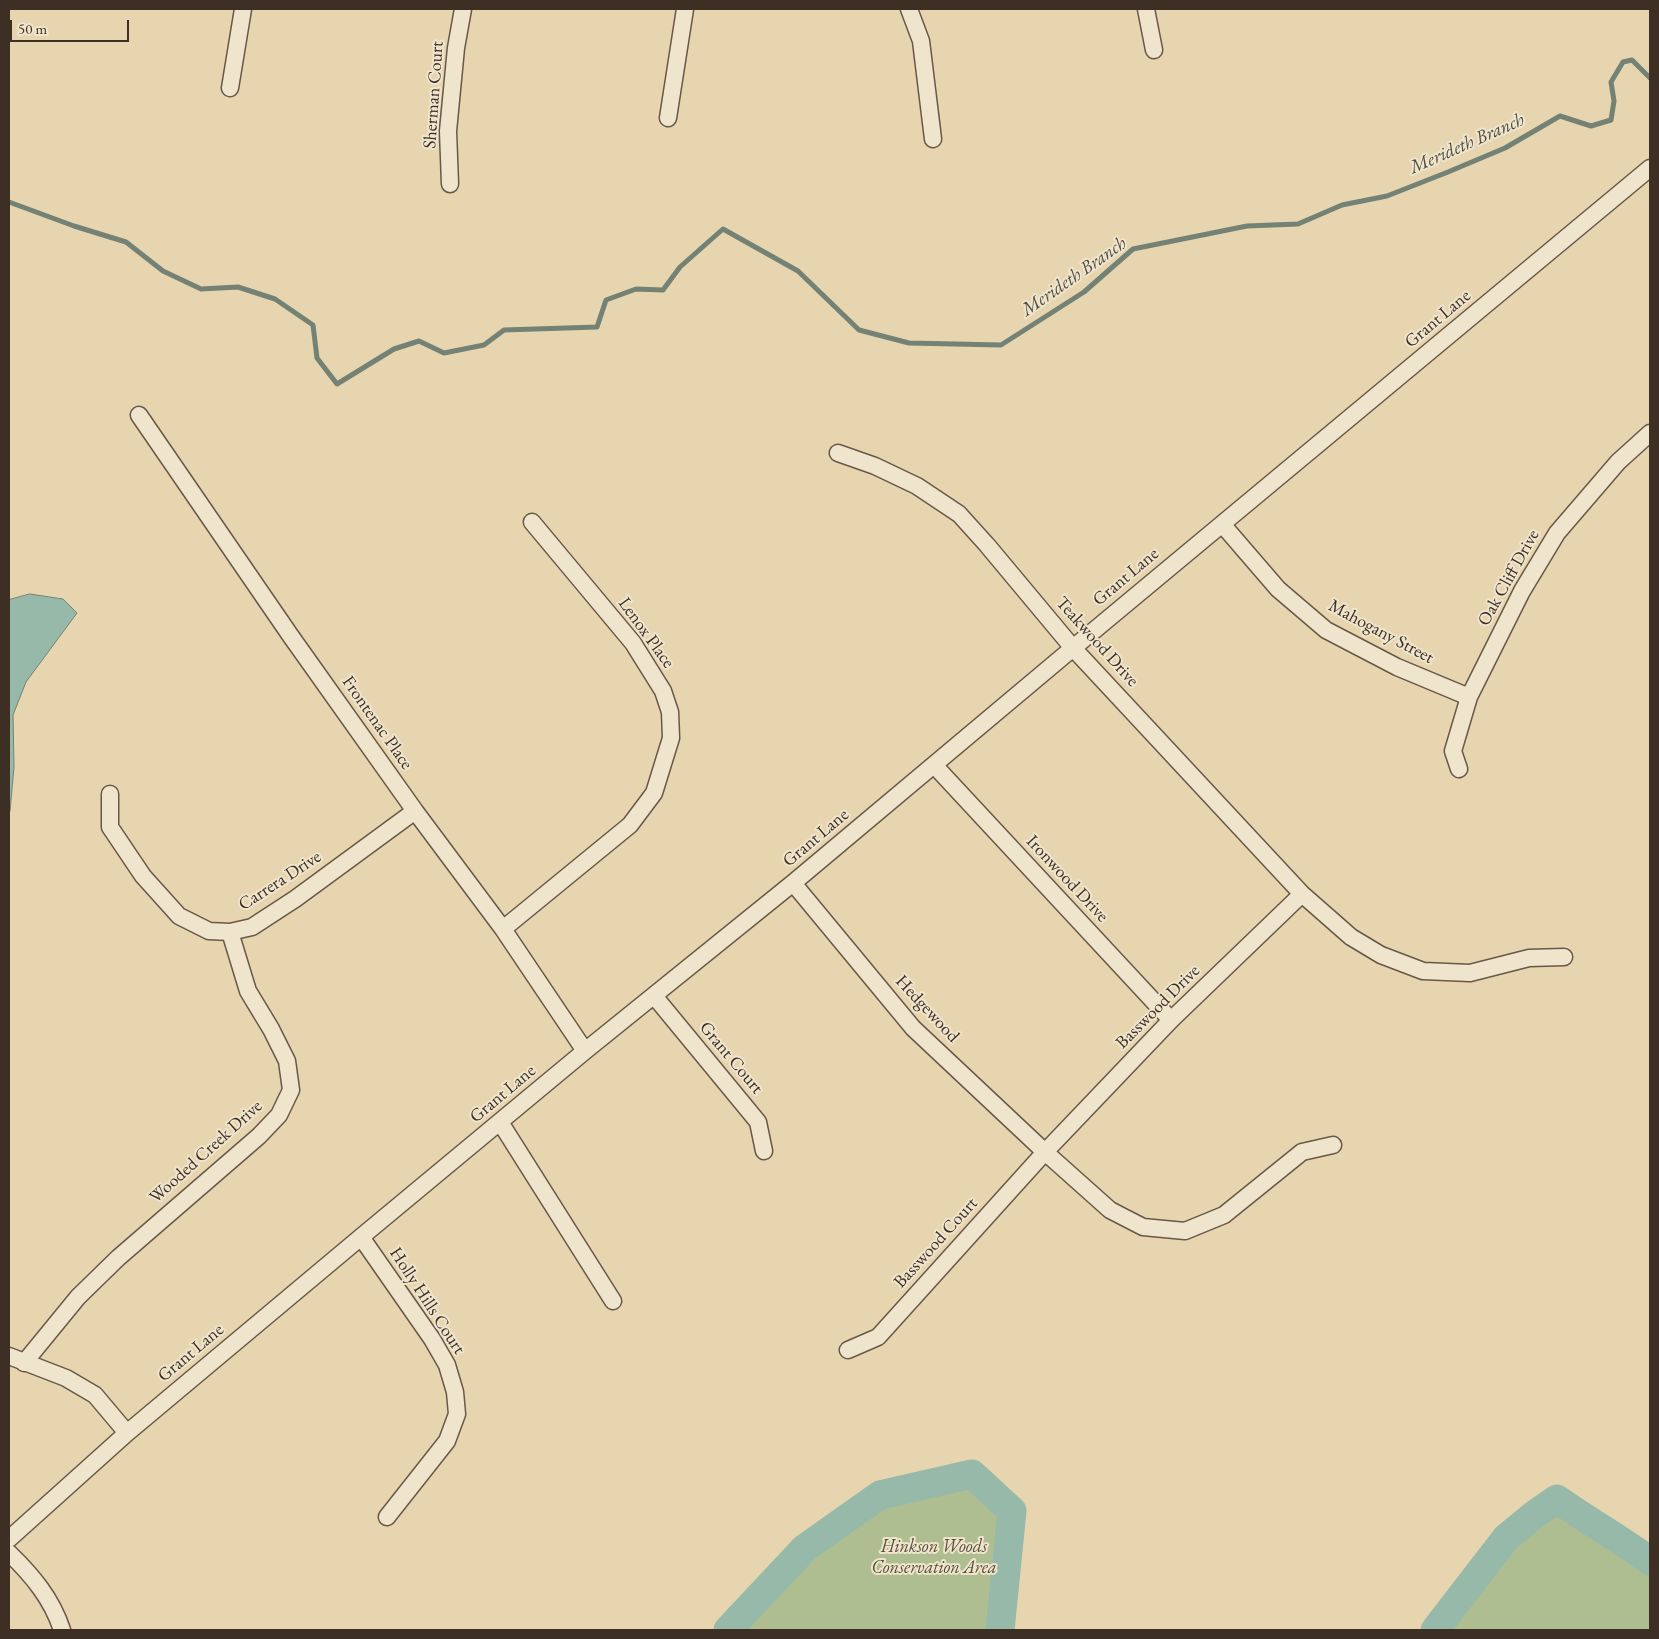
<!DOCTYPE html>
<html>
<head>
<meta charset="utf-8">
<style>
  body { margin:0 }
  #map { position:relative; width:1659px; height:1639px; overflow:hidden; background:#e7d5b0; font-family:"EB Garamond",serif }
  canvas { display:block }
  .frame { position:absolute; inset:0; border:10px solid #3e2f25; pointer-events:none }
  .scale { position:absolute; left:10px; top:20px; width:119px; height:22px; box-sizing:border-box; border:2px solid #3e2f25; border-top:0; padding-left:6px; font-size:15px; line-height:18px; white-space:nowrap; color:#3e2f25; -webkit-text-stroke:4px #efe4cc; paint-order:stroke }
</style>
</head>
<body>
<div id="map">
<canvas width="1659" height="1639"></canvas>
<div class="frame"></div>
<div class="scale">50 m</div>
</div>
<script>
const context = document.querySelector('canvas').getContext('2d');
context.lineJoin = 'round';
function fillPath(path, color) {
  context.fillStyle = color;
  context.fill(path, 'evenodd');
}
function trace(path, color, width, dash) {
  context.strokeStyle = color;
  context.lineWidth = width;
  context.lineCap = dash ? 'butt' : 'round';
  context.setLineDash(dash || []);
  context.stroke(path);
}
function drawText(font, color, halo, rows, align = 'center') {
  context.font = font + ' "EB Garamond",serif';
  context.lineWidth = 4;
  context.setLineDash([]);
  context.textBaseline = 'middle';
  context.strokeStyle = halo;
  context.fillStyle = color;
  for (const [text, x, y, turn = 0] of rows) {
    context.save();
    context.translate(x, y);
    context.rotate((+turn || 0) * Math.PI / 180);
    context.textAlign = isNaN(turn) ? turn : align;
    if (halo) context.strokeText(text, 0, 0);
    context.fillText(text, 0, 0);
    context.restore();
  }
}
const green = new Path2D(`
  M972 1474 1012 1511 1000 1630H728L805 1548 880 1495Z
  M1557 1499C1588 1521 1620 1539 1650 1561V1630H1435L1506 1538 1534 1515Z`);
const water = new Path2D(`
  M30 594 63 599 77 613 26 682 13 715 14 767 10 811 9 813V600Z`);
const stream = new Path2D(`
  M9 202 74 226 126 242 163 271 201 289 238 287 275 299 313 325 317 358 337 384 394 349 419 341 444 353 484 345 504 330 597 327 606 300 636 289 663 290 680 267 723 229 798 271 859 330 909 343 1001 345 1084 292 1133 249 1247 226 1298 224 1342 205 1387 196 1448 172 1505 148 1560 116 1591 126 1611 120 1614 101 1611 82 1623 62 1632 60 1650 78`);
const river = new Path2D(`
  M728 1630 805 1548 880 1495 972 1474 1012 1511 1000 1630
  M1435 1630 1506 1538 1534 1515 1557 1499C1588 1521 1620 1539 1650 1561`);
const street = new Path2D(`
  M909 9 921 41 933 139
  M1146 9 1154 50
  M230 88 243 9
  M668 118 685 9
  M450 184 448 131 456 48 463 9
  M139 415 290 635 415 811 503 929 585 1051
  M838 453 875 466 917 486 959 514 987 545 1073 648 1302 894 1351 937 1381 955 1423 971 1470 973 1529 958 1564 957
  M1222 524 1278 589 1326 630 1397 667 1469 697
  M934 765 1171 1020
  M1459 769 1453 751 1469 697 1522 591 1557 533 1618 462 1650 433
  M110 794V827L143 876 179 916 209 931 230 932 252 927 295 899 415 811
  M793 883 913 1028 1045 1152 1110 1210 1143 1227 1185 1231 1224 1215 1302 1152 1333 1145
  M503 929 630 825 654 793 671 738 670 712 663 691 633 643 532 522
  M655 997 758 1122 764 1151
  M500 1122 613 1301
  M361 1237 432 1339 447 1365 455 1392 457 1414 447 1441 387 1517
  M848 1350 878 1337 1045 1152 1171 1020 1302 894
  M9 1356 66 1378 95 1395 127 1433
  M24 1363 78 1297 118 1258 259 1136 279 1115 291 1090 287 1061 271 1029 248 991 230 932
  M9 1539 127 1433 361 1237 585 1051 793 883 1073 648 1650 168
  M9 1553C32 1575 52 1599 62 1630`);
const streetNames = [
  ["Sherman Court",434,95,-86],
  ["Grant Lane",1438,319,-40],
  ["Grant Lane",1126,577,-40],
  ["Oak Cliff Drive",1509,578,-61],
  ["Mahogany Street",1381,632,28],
  ["Lenox Place",646,633,54],
  ["Teakwood Drive",1097,642,48],
  ["Frontenac Place",377,723,55],
  ["Grant Lane",816,838,-40],
  ["Ironwood Drive",1067,879,47],
  ["Carrera Drive",280,881,-33],
  ["Basswood Drive",1158,1007,-45],
  ["Hedgewood",927,1009,47],
  ["Grant Court",731,1058,50],
  ["Grant Lane",503,1094,-40],
  ["Wooded Creek Drive",206,1152,-42],
  ["Basswood Court",936,1243,-48],
  ["Holly Hills Court",427,1301,57],
  ["Grant Lane",191,1353,-40]
];
const parkNames = [
  ["Hinkson Woods",934,1547],
  ["Conservation Area",934,1568]
];
const waterNames = [
  ["Merideth Branch",1467,144,-24],
  ["Merideth Branch",1074,277,-35]
];
fillPath(green, '#afbe90');
fillPath(water, '#97b9a9');
trace(water, '#738274', 1);
trace(stream, '#738274', 5);
trace(river, '#97b9a9', 29);
trace(street, '#685848', 19);
trace(street, '#efe4cc', 16);
drawText('18px', '#3e2f25', '#efe4cc', streetNames);
drawText('italic 18px', '#554c3a', '#efe4cc', parkNames);
drawText('italic 19px', '#504b3f', '#efe4cc', waterNames);
</script>
</body>
</html>
